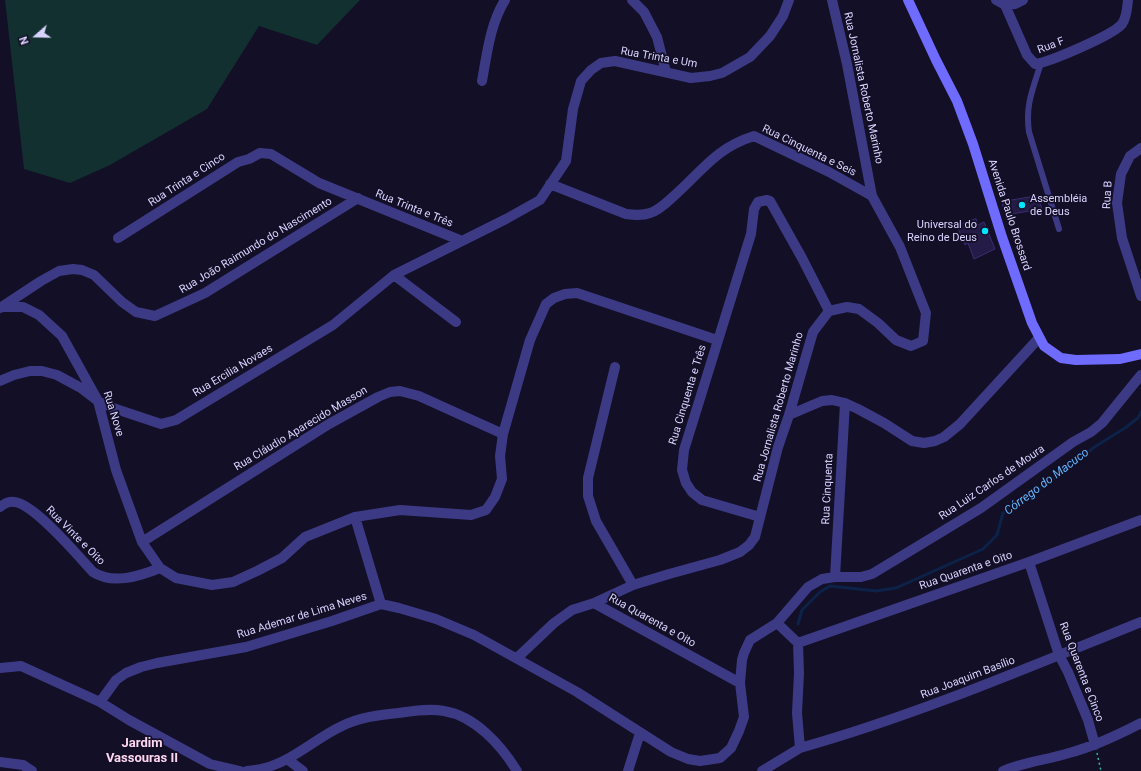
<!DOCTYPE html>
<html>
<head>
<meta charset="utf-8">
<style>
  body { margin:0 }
  #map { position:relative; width:1141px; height:771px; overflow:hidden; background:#130f26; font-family:Roboto,sans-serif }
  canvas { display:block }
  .north { position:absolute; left:16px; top:16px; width:40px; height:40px; -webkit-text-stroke:3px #130f26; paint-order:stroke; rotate:250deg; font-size:11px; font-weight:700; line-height:16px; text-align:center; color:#d9d4ff }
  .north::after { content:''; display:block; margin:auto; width:14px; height:18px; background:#d9d4ff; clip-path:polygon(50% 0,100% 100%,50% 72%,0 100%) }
</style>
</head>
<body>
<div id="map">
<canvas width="1141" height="771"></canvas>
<div class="north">N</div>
</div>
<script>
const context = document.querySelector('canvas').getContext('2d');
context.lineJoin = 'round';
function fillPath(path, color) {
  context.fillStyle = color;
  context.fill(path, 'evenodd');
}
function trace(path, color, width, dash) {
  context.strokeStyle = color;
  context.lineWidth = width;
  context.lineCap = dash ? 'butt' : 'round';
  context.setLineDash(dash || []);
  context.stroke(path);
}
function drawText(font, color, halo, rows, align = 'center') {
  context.font = font + ' Roboto,sans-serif';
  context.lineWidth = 3.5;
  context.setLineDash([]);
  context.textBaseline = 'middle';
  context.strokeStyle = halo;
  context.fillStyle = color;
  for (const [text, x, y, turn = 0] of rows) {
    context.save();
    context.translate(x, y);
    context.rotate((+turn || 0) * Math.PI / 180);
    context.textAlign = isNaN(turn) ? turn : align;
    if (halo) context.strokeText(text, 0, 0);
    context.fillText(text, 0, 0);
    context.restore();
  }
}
const green = new Path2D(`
  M5 0H360L317 45 259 26 207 109 110 165 70 183 24 169Z`);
const stream = new Path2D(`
  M798 624 802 610 820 592 830 586 876 591 896 588 983 549 997 535 1003 513 1037 491 1096 446 1125 428 1138 418 1141 412`);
const building = new Path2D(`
  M1038 196 1042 209 1005 215 1002 202Z
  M976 219 978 225 984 222 995 249 974 259 968 243 965 245 957 226Z`);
const path = new Path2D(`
  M1097 753 1101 771`);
const service = new Path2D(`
  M1041 63C1033 89 1025 105 1029 132L1059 229`);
const minor = new Path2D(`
  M632 0 644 12 657 37 666 72
  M996 0 1005 5 1027 55 1035 64C1050 62 1113 35 1122 24 1127 17 1127 8 1128 0
  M1005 5 1015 4 1023 0
  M482 81C487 54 490 24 505 0
  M1141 148 1130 156 1121 174 1117 203 1122 238 1141 296
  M550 184 626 214C634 215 642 216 650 213 660 210 667 202 675 195 703 170 716 148 754 136L829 172 872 196
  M118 238 238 162 249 159 260 153 271 154 319 183 462 241
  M394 275 456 322
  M1 307H23L39 315 62 336 98 401 116 470 142 542 160 568 176 578 212 585 233 582 257 571 282 558 305 537 355 517 400 510 471 515 486 510 495 497 502 479 500 456 503 434 530 340 546 304 554 298 565 294 577 293 717 340
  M0 308 41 281 59 271 73 269 82 270 94 275 122 302 136 312 155 316 205 293 358 198
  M615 367 588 478V496L596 521 633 585
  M0 381 14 375 30 371H42L57 375 81 388 98 401 113 408 161 424 176 420 333 325 394 275 506 219 540 200 566 161 573 109 581 81 591 70 601 63 615 61 691 78 710 76 722 73 750 57 770 36 783 16 789 0
  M789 415 822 401 832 400 845 403 858 409 884 423 912 441 924 443 935 441 944 437 960 424 1039 338
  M0 507C4 504 9 501 14 502 34 503 79 557 93 572 113 585 140 576 160 568
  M355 517 381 604
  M760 517 702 500 692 492 686 483 682 470 684 450 751 234 754 209 758 202 767 200 770 201 802 258 829 311
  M142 542 329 424 378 397 390 392 400 391 419 396 503 434
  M1029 562 1059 655 1068 672 1088 720 1095 745
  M835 577 845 403
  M594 603 740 683
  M777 623 798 643
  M798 643 1029 562 1141 520
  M517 658 554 623 572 610 594 603 633 585 669 574 720 560 740 552 749 545 755 537 778 447 789 415 813 332 829 311 847 307 859 309 878 323 896 340 911 346 923 341 926 313 900 247 872 196 847 64 832 0
  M0 668 21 666 100 702 129 720 210 764 240 771
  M100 702 116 680 126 673 141 667 157 663 246 647 332 621 381 604 399 608 436 619 474 635 577 692 671 752 688 759 700 761 720 758 731 748 739 731 744 717 740 683 742 660 744 653 750 640 777 623 808 587 822 579 835 577H861L872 574 981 508 1073 442 1091 432 1102 423 1141 375
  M800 748C917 715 1029 667 1141 622
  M287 759 303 771
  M0 762 23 765 32 771
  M247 771C253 770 260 770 265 768 294 760 316 738 342 726 360 717 379 715 398 713 413 711 429 708 444 711 475 716 501 745 517 771
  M628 771 640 733
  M762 771 800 748 797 713 799 673 798 643
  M1003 771C1024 762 1047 760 1069 753 1095 746 1118 735 1141 723`);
const secondary = new Path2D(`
  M908 0 936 60 957 101 973 144 1002 237 1032 323 1044 346 1061 358 1076 360 1120 359 1141 354`);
const markers = [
  [1022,205,4,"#00e5ff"],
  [985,231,4,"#00e5ff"]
];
const streetNames = [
  ["Rua F",1051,46,-21],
  ["Rua Trinta e Um",659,58,10],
  ["Rua Jornalista Roberto Marinho",863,88,78],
  ["Rua Cinquenta e Seis",809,151,26],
  ["Rua Trinta e Cinco",187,180,-33],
  ["Rua B",1108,195,-87],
  ["Rua Trinta e Três",414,209,22],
  ["Avenida Paulo Brossard",1009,215,72],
  ["Rua João Raimundo do Nascimento",256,246,-31],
  ["Rua Ercilia Novaes",233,371,-31],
  ["Rua Cinquenta e Três",688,395,-73],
  ["Rua Jornalista Roberto Marinho",779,407,-74],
  ["Rua Nove",113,414,73],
  ["Rua Cláudio Aparecido Masson",301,429,-31],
  ["Rua Luiz Carlos de Moura",992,483,-34],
  ["Rua Cinquenta",828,489,-87],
  ["Rua Vinte e Oito",75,536,45],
  ["Rua Quarenta e Oito",966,571,-19],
  ["Rua Ademar de Lima Neves",302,616,-17],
  ["Rua Quarenta e Oito",652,621,29],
  ["Rua Quarenta e Cinco",1081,672,69],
  ["Rua Joaquim Basílio",968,678,-21]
];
const poiNames = [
  ["Assembléia",1030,199],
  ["de Deus",1030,212],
  ["Universal do",977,225,"right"],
  ["Reino de Deus",977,238,"right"]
];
const waterNames = [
  ["Córrego do Macuco",1047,482,-37]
];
const quarterNames = [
  ["Jardim",142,744],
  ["Vassouras II",142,759]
];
fillPath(green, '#12302f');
trace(stream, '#0c2248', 3);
fillPath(building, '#241b47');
trace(building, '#3b2d73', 1);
trace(path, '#2fb8b0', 1.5, [2, 3]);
trace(service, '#3d3a85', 6);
trace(minor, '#3d3a85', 10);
trace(secondary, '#6f6bff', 10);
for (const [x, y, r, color] of markers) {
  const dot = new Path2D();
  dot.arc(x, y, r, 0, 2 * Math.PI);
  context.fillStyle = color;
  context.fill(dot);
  trace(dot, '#130f26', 1.5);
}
drawText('11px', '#d9d4ff', '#130f26', streetNames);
drawText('11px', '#d9d4ff', '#130f26', poiNames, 'left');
drawText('italic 12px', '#62b6ff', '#130f26', waterNames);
drawText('bold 13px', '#ffd6f0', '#130f26', quarterNames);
</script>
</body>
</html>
